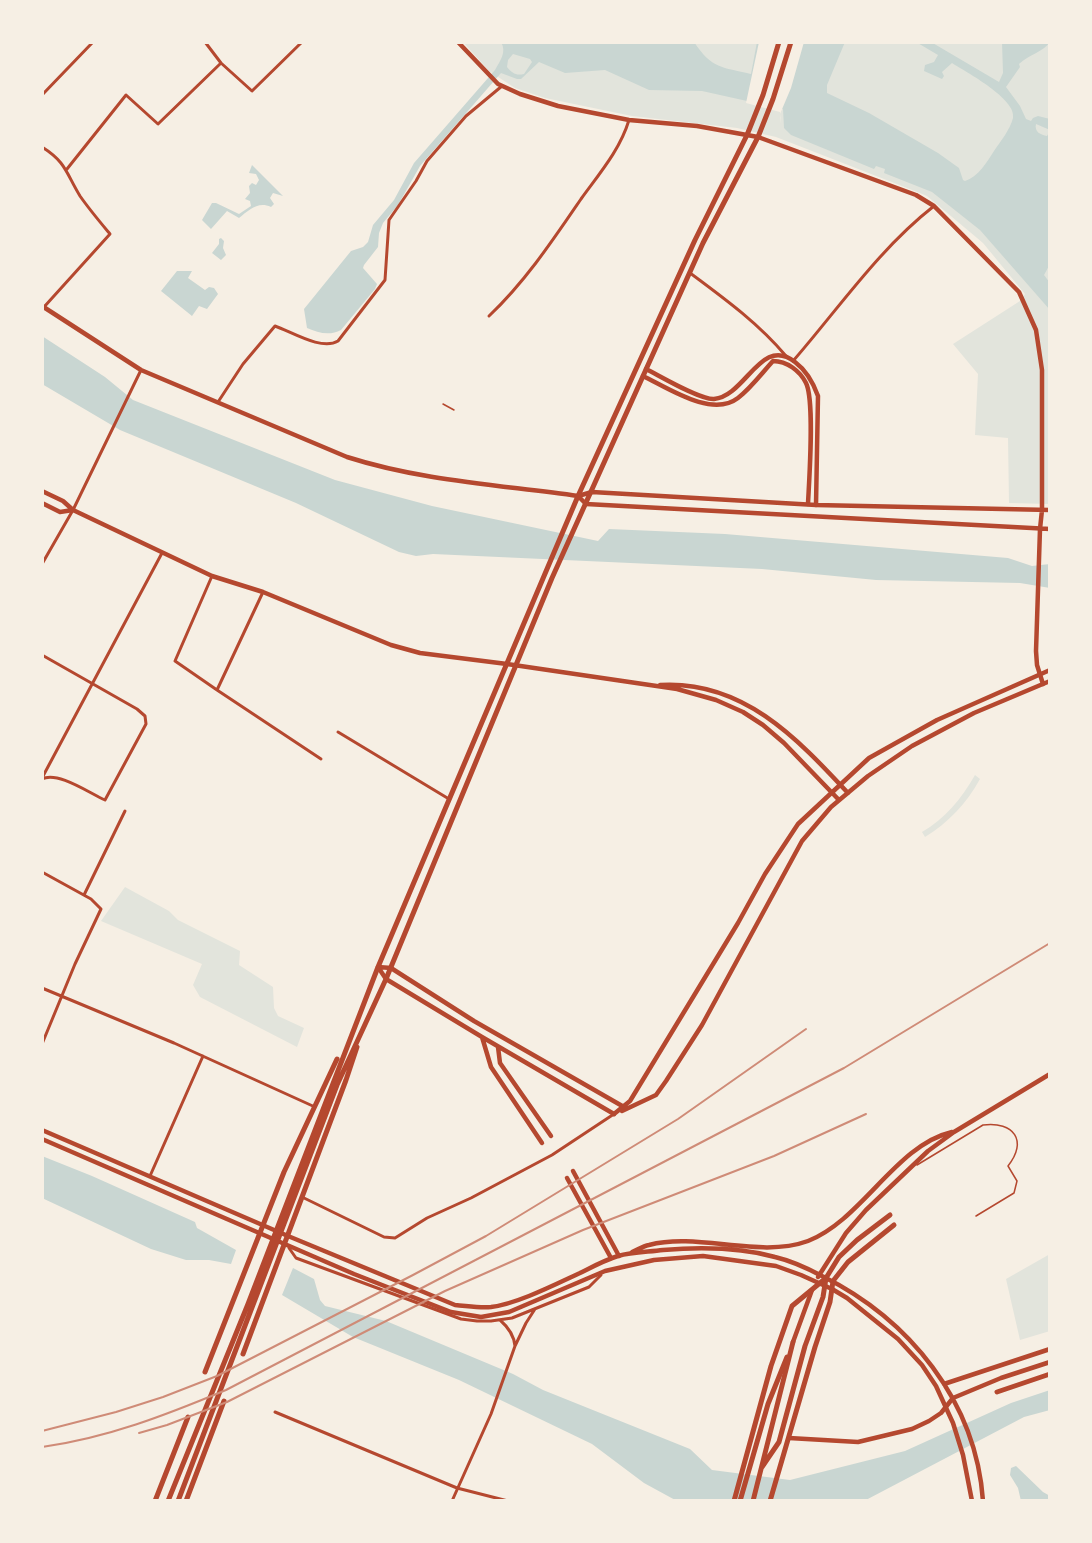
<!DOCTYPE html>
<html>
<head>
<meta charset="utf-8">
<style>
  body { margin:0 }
  #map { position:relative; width:1092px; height:1543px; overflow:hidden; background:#f6efe4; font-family:Karla,sans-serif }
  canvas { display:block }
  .frame { position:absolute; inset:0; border:44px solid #f6efe4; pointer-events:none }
</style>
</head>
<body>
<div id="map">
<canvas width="1092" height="1543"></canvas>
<div class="frame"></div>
</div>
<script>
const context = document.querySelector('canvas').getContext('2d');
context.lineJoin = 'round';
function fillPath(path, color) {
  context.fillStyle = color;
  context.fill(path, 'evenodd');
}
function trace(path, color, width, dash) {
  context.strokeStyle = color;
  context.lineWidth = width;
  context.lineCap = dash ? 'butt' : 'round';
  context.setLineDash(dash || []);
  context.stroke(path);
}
const green = new Path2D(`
  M463 42H1050V504L1009 503 1008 438 975 435 978 374 953 344 1020 301 1025 294 983 243 927 196 920 193 776 137 737 128 632 116 545 98 515 88 489 71Z
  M975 775 980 779C967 803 948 823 925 837L922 832C945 819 962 798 975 775Z
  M125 887 169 911 178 920 240 951 239 965 273 987 274 1008 278 1016 304 1028 297 1047 200 997 193 985 202 964 101 921Z
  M1050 1254V1331L1020 1340 1006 1279Z`);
const water = new Path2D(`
  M501 42H694C712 69 722 67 751 74L757 42H845L827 85V93L869 113 938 153 959 168 963 180 965 181C978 177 987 162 994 151 1000 142 1010 130 1013 118 1017 99 966 72 952 63L942 72 944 76 942 79 924 71 925 65 934 62 938 55 916 42H931L999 82 1003 73 1002 42H1050C1043 52 1028 55 1019 64L1020 67 1006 87 1020 106 1026 119 1031 121 1033 118 1038 116 1050 119V130L1036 124C1034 132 1041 135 1047 136L1050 131V264L1044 275 1050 283V310L980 230 932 192 884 173 885 169 876 166 874 169 791 135 784 128 783 109 702 91 649 90 605 70 565 73 539 62 521 79H517L501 73 420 166 398 205 383 223 379 233 378 247 364 265 363 268 377 284 375 289 341 330C330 336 318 333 307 328L304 309 351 251 363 247 368 242 373 225 394 200 414 163 495 70C500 61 507 52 501 42ZM513 54 530 59 532 62 524 74C516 76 512 73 507 67L508 60Z
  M252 165 283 196 273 193 270 198 274 204 271 207C258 201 249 210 239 218L227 211 211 229 202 220 212 203H216L239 214 251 206 250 201 245 199 250 193 249 186 252 183 256 185 259 180 256 174 249 173Z
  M221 238 224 241 223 248 226 255 221 260 212 253 219 244V239Z
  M177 271H192L188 278 205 290 209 287 214 288 218 294 207 309 199 306 192 316 161 291Z
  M42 336 105 377 133 400 335 480 432 506 598 541 609 529 725 534 1008 558 1032 566 1050 564V588L1020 583 876 580 762 569 433 554 416 556 399 552 296 503 120 430 42 384Z
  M42 1156 92 1176 195 1222 197 1228 236 1250 231 1264 209 1260H186L151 1249 42 1198Z
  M293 1268 314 1279 320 1300 325 1306 386 1321 513 1374 543 1390 690 1449 712 1470 790 1480 905 1451 1011 1403 1050 1390V1410L1024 1417 864 1501H677L644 1483 592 1444 459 1380 353 1337 282 1295Z
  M1016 1466 1043 1492 1050 1496V1501H1021L1018 1488 1010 1475 1011 1468Z`);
const pier = new Path2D(`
  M759 42H804L791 88 780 114 781 124 780 118V112L746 103Z`);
const service = new Path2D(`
  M443 404 454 410
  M917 1165 983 1125C1014 1121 1028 1141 1008 1166L1017 1181 1014 1193 976 1216`);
const minor = new Path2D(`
  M205 42 221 63
  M42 95 93 42
  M42 147C66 162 66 173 80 196 89 209 100 222 110 234L44 307
  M67 169 126 95 158 124 221 63 252 91 302 42
  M690 273C725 299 758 323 786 356
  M489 316C525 282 553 240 581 199 599 174 620 150 629 120
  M793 361C839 308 879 249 934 206
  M218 402 243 364 275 326C292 332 322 351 338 341L385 280 389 220 416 181 427 161 466 116 502 86
  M42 564 73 510 141 370
  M212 576 175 661 217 690
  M263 592 217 690 321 759
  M42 655 137 709 145 716 146 724 105 800C89 793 58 771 42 779
  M338 732 449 799
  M42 778 162 553
  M42 872 91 899 101 909 75 964 42 1044
  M84 895 125 811
  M42 988 174 1043 315 1107
  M150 1176 203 1056
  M302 1197 384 1237 395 1238 427 1218 471 1198 552 1155 614 1114
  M289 1248 296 1258 461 1319 477 1321H491L512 1318 589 1287 601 1275
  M500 1320C508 1327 514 1335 515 1346L526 1323 535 1309
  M275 1412 457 1488 508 1501
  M452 1501 491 1414 515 1346`);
const tertiary = new Path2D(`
  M458 42 498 84 520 94 558 106 629 120 697 126 758 137 916 195 934 206 1019 292 1036 330 1042 370V510
  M646 369C660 376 700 400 714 399 746 396 761 335 795 362 807 371 813 382 818 396L816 505
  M643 376C668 388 712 418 738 398 751 388 762 373 773 361 787 361 800 371 806 383 815 401 809 481 808 504
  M1040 529 1036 651 1037 665 1043 684
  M482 1037 491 1067 542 1143
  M498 1047 500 1063 551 1136
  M614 1114 482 1037 386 979 378 967 391 968 474 1021 624 1107
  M573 1171 619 1256
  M567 1178 611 1258
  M789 1438 858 1442 912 1429 929 1421 941 1413 953 1398`);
const secondary = new Path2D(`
  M42 306 141 370 347 457C422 481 501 485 578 496L592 492 816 505 1050 510
  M42 491 63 501 73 510 212 576 263 592 391 645 420 653 507 664 677 689 716 700 743 712 763 725 784 743 839 800
  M578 496 586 504 1050 529
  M42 503 60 512 73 510
  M1040 529 1042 510
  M660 685C742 680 796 737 848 793
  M622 1111 656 1095 666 1081 702 1025 802 841 831 807 868 776 912 746 974 713 1050 681
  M614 1114 630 1101 738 923 765 874 798 824 869 758 937 720 1050 670
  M42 1130 288 1236 455 1305C468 1306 479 1308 491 1307 517 1304 556 1284 580 1273 592 1267 605 1260 618 1256 632 1252 648 1252 663 1250 700 1247 739 1247 775 1257 792 1261 807 1268 822 1276 909 1319 976 1401 983 1501
  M42 1139 354 1274 451 1312 481 1317 509 1312 605 1271 654 1260 703 1256 776 1266 801 1275 832 1289 847 1298 898 1339 922 1365 936 1386 953 1423 963 1455 972 1501
  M632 1252C637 1250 643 1246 649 1245 699 1232 759 1259 808 1241 862 1220 896 1145 952 1132
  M818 1277 846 1233 866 1210 928 1151 954 1132 1050 1074
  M793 1342 812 1290
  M944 1384 1050 1349
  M953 1398 1001 1378 1050 1362`);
const primary = new Path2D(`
  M243 1354 346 1080 357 1047
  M205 1372 284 1172 337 1059
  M155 1501 188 1417
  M168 1501 248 1304 378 967 578 496 695 240 747 135 763 95 779 42
  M178 1501 337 1085 386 979 552 578 703 243 758 137 773 99 791 42
  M186 1501 224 1401
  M734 1501 771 1366 792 1306 826 1278 839 1257 857 1240 890 1215
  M740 1501 768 1404 787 1357
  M770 1501 815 1347 830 1302 833 1281 848 1262 894 1225`);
const trunk = new Path2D(`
  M997 1392 1050 1374
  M762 1467 779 1442 805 1346 823 1297 826 1278
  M753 1501 793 1342`);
const rail = new Path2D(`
  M42 1431 116 1412 163 1397 217 1376 413 1275 486 1236 678 1119 806 1029
  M139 1433 167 1425 227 1402 445 1291 583 1230 774 1156 866 1114
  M42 1447C107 1438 166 1415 226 1390L844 1068 1050 943`);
fillPath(green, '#e2e4dc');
fillPath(water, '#c9d6d2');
fillPath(pier, '#f6efe4');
trace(service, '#b5482f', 1.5);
trace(minor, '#b5482f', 3);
trace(tertiary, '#b5482f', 4.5);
trace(secondary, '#b5482f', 4.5);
trace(primary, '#b5482f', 5);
trace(trunk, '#b5482f', 5);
trace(rail, '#cf8b77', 2);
</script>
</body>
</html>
